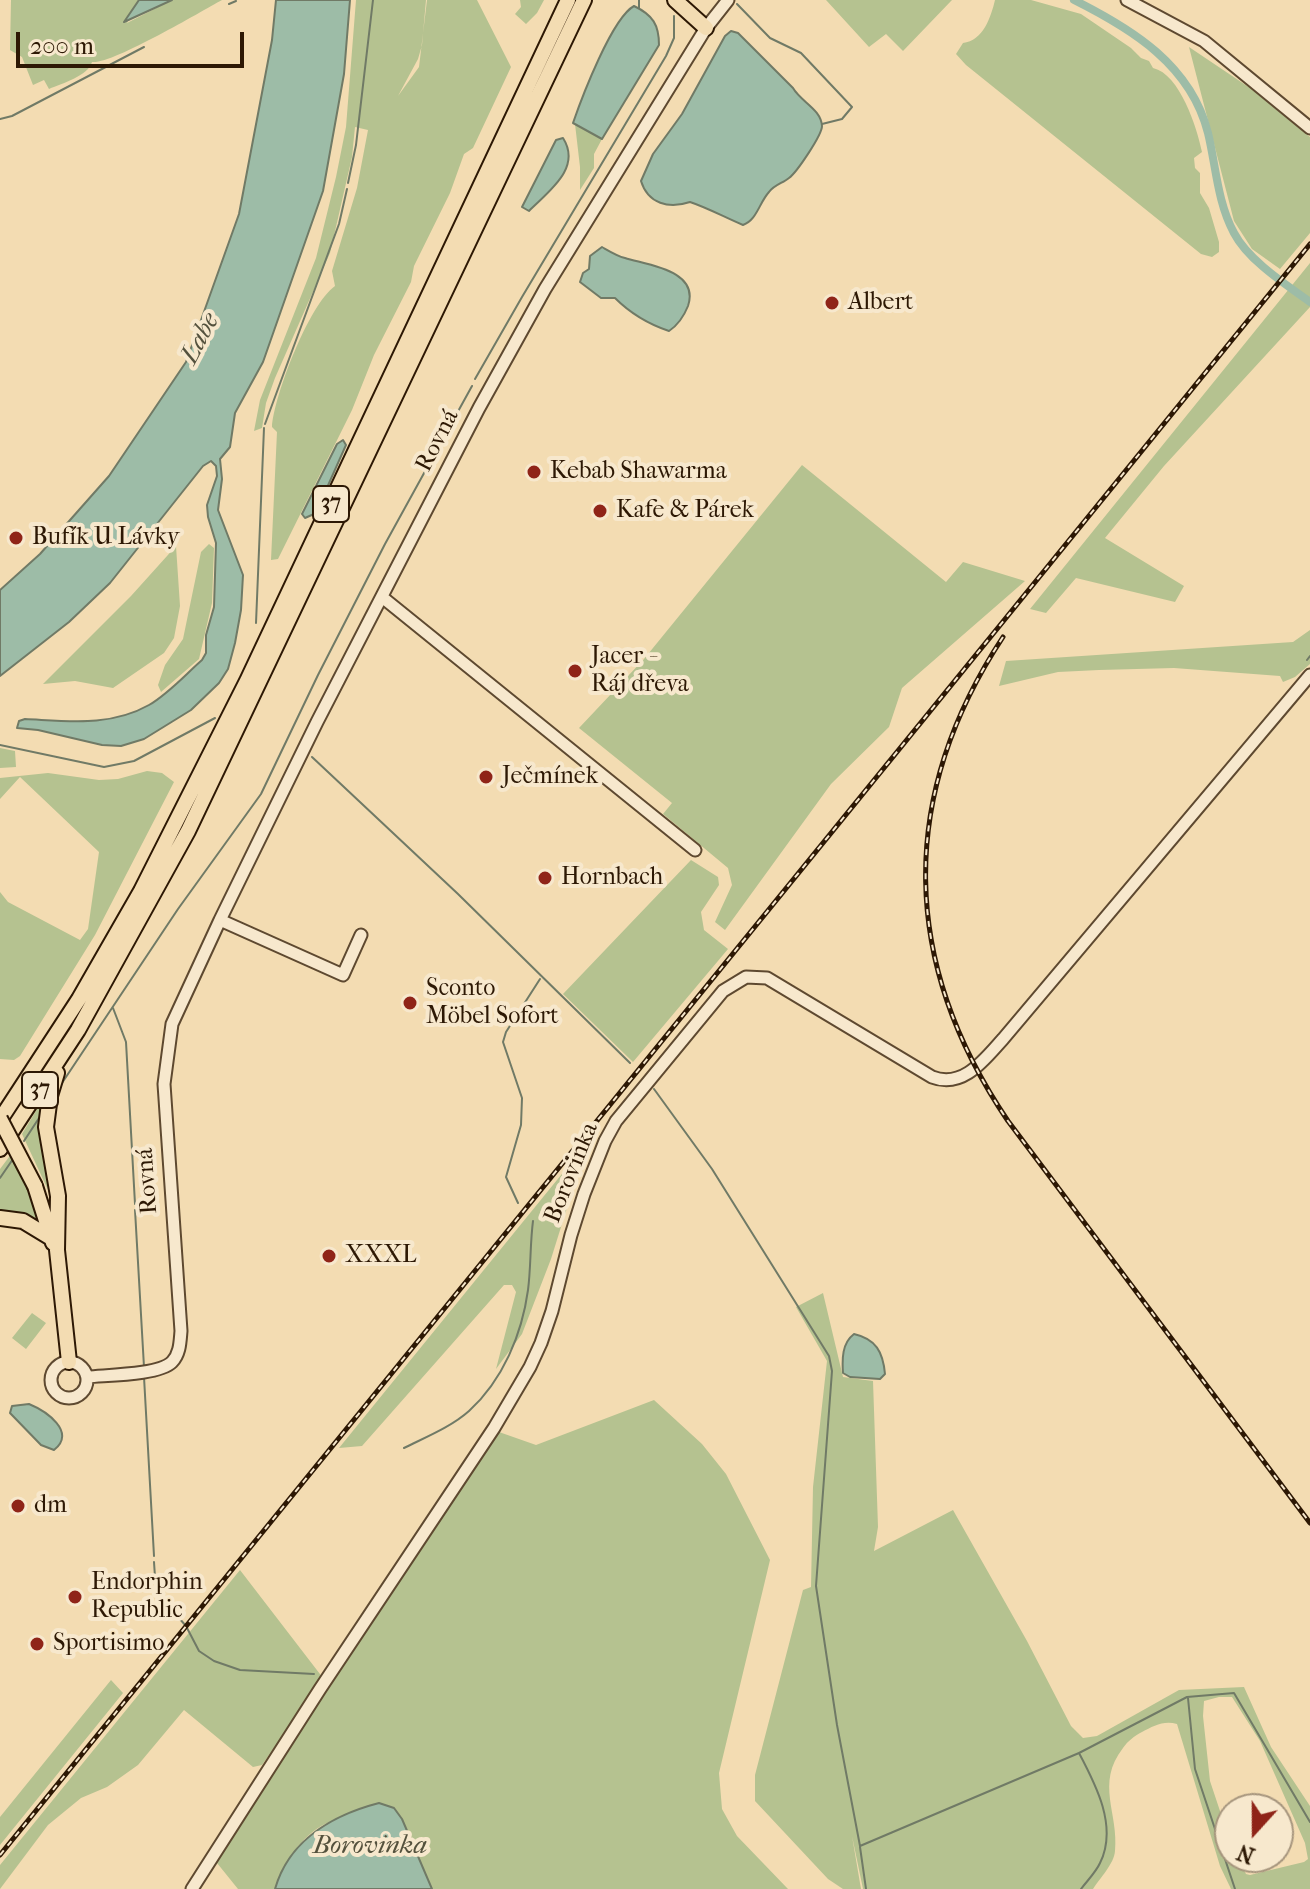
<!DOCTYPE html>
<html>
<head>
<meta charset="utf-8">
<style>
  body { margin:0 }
  #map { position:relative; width:1310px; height:1889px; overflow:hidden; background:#f3dcb2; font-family:"IM FELL French Canon",serif }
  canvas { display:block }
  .north { position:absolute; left:1214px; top:1793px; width:80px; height:80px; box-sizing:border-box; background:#f7e8cd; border:2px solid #a6957d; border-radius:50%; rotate:201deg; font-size:22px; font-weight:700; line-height:32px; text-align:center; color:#2d1804 }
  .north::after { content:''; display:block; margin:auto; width:28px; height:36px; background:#8f2418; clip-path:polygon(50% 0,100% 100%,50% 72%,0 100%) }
  .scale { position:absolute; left:16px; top:32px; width:228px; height:36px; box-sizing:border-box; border:4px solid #2d1804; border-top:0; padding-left:10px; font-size:24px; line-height:28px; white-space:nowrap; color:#2d1804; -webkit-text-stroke:6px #f7e8cd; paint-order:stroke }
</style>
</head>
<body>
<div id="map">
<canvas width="1310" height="1889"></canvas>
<div class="north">N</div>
<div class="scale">200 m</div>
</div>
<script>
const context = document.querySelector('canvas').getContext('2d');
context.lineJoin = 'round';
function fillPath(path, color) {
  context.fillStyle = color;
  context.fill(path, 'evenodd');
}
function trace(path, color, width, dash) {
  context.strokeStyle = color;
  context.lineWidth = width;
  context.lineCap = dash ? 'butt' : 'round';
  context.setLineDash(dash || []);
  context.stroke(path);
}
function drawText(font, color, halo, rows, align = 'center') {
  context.font = font + ' "IM FELL French Canon",serif';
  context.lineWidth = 8;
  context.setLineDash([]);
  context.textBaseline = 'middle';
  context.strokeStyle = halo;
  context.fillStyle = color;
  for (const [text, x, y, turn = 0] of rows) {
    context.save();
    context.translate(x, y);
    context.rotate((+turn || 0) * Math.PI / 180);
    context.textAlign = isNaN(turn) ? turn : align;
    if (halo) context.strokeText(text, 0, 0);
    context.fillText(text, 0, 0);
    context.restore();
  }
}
const green = new Path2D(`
  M11 0H139L127 23 172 0H222C200 12 111 65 92 62 88 76 63 83 49 89L44 80 33 85 22 57 10 50Z
  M356 0H426L422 45 418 59 398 96 419 67 427 0H477L511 67 473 148 464 154 450 193 414 266 411 282 374 355 352 410 278 559 271 560 277 432 272 427C274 396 309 304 335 286L332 271 357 188 368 130 355 127 352 157 330 253 275 378 266 403 262 428 254 431 260 400 316 258 336 177 346 127Z
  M520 0H544L537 13 526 24 515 14 521 7Z
  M826 0H952L903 51 886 34 869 47Z
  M995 0H1031L1081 14 1131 48 1141 58 1149 61 1153 68C1180 74 1197 128 1202 152L1194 158 1195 168 1200 173V193L1209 208 1219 242V252L1212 257 1201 254 966 65 956 54 963 43C983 41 991 17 995 0Z
  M1189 47 1250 88 1310 137V233L1280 269 1252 249 1234 221Z
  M575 124 602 139 594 154V168L580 190V167Z
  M1310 263V307L1164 466 1105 538 1184 586 1175 602 1076 578 1046 613 1030 609Z
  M802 465 946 582 963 562 1025 581 902 688 889 727 831 784 725 930 715 922 732 885 728 868 663 814 672 803 579 728 644 659Z
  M209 544 214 548 212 603 199 659 161 692 158 685 165 665 183 639 201 552Z
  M176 546 180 606 174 638 164 653 113 688 75 681 43 684 131 596Z
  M1310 630V664L1295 677 1283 682 1280 676 1174 668 1099 670 1058 672 999 686 1006 661 1293 642Z
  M0 748 15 751 16 767 0 768Z
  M147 771 162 773 174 782 95 935 20 1056 14 1060 0 1059V892L8 902 80 940 88 929 99 852 20 777 0 799V778L48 773 99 780 118 779Z
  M691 860 718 877 719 885 701 912 704 930 728 949 633 1062 563 994Z
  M45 1096 55 1205 22 1134Z
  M596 1132 576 1179 551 1259 522 1334 496 1369 516 1292 512 1285H504L362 1446 339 1448Z
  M12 1153 44 1225 0 1213V1169Z
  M823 1293 843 1377 873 1381 878 1527 874 1551 953 1510 1027 1641 1071 1726 1083 1738 1097 1736 1179 1690 1244 1687 1271 1747 1310 1806V1889H1231L1220 1866 1177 1724C1164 1720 1153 1726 1142 1732 1134 1736 1128 1741 1123 1748 1095 1784 1119 1813 1115 1851 1114 1864 1100 1878 1093 1889H863L852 1836 861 1889H843L828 1879 755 1801V1775L803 1590 811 1587 813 1487 827 1361 796 1307ZM1219 1697H1232L1260 1741 1305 1843 1308 1859 1304 1862 1250 1875 1246 1874 1237 1857H1230V1841L1210 1781 1203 1716 1204 1701Z
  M32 1313 46 1323 26 1349 12 1338Z
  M654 1400 702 1444 726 1474 770 1560 719 1773 722 1809 737 1836 788 1889H432L402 1819 394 1808C375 1812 342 1815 325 1824 302 1835 282 1865 275 1889H238L217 1863 219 1853 299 1725 499 1432 536 1445Z
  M240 1570 323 1678 262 1765 253 1767 184 1710 138 1765 107 1787 81 1798 48 1825 0 1889V1865Z
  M111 1680 123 1693 0 1845V1817Z`);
const water = new Path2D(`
  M139 0H172L124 22Z
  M276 0H350L344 74 323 191 263 362 235 413 230 447 220 459 222 479 218 510 243 575 241 610 235 643 228 669 219 683 191 710 144 739 121 746 102 745 38 730 17 728 19 721 25 719C68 721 110 727 149 705 168 694 185 675 202 660L206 653V635L214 607 216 543 208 517 207 505 217 476 216 466 211 461 203 466 110 583 69 622 0 676V590L40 554 109 476 186 362 239 214 272 40Z
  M634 6C653 15 659 25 659 45L602 139 573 123C582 97 612 18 634 6Z
  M731 31 738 33 793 88C801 102 821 109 822 126 822 135 797 172 789 178 783 183 774 185 769 192 759 203 757 220 743 225 724 217 708 208 690 202 669 209 648 204 641 181L653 154 682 114 725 36Z
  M563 138C582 168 549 191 529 211L522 207 556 140Z
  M602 247C609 251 617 256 625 258 647 265 700 270 688 306 684 316 678 325 669 331 648 324 630 313 615 298H601L580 282 583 273 589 269 590 256Z
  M343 440 346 445 318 508 314 514 305 518 302 514 337 444Z
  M854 1334C876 1339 883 1352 885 1374L880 1379 850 1377 843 1373C842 1359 842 1343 854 1334Z
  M29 1404C46 1411 77 1432 54 1450L41 1445 10 1413 12 1406Z
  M379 1803 394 1808 402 1819 432 1889H275C289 1840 333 1815 379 1803Z`);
const stream = new Path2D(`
  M229 4 236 1
  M737 4 770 38 801 53 852 107 842 119 822 124
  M639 8V0
  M0 119 12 116 144 47
  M348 183 356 145 373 0
  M475 379 522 297 666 56 674 38V16
  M265 424 339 224 347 189
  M256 623 264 428
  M1307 660 1310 656
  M0 745 104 767 134 761 215 718
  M312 757 458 894 630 1063
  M113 1008 126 1042 135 1204
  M60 1086 178 909 261 794 318 675 385 544 472 386
  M654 1089 712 1169 829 1356 832 1371 816 1586 837 1725 860 1846 1079 1753C1096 1785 1118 1827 1100 1863 1096 1872 1087 1881 1081 1889
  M24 1141 41 1115
  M0 1178 13 1159
  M518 1203 506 1177 521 1125 522 1098 503 1042 506 1032 540 979
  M135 1210 144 1367
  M144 1377 154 1556
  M404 1448C426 1437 451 1427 469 1411 503 1380 522 1334 528 1290 531 1267 530 1244 533 1221
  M154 1562 156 1592 186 1626 199 1651 214 1661 240 1670 314 1674
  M1188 1698 1195 1769 1235 1889
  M1079 1753 1187 1697 1234 1693 1310 1822
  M860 1847 866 1889`);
const canal = new Path2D(`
  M1074 0C1132 29 1191 65 1208 133 1216 166 1217 201 1234 233 1248 260 1285 284 1310 302`);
const minor = new Path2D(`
  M1127 0 1204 41 1310 128
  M382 597 695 850
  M220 920 343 975 361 935
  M51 1380a18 18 0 1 1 36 0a18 18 0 1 1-36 0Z
  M88 1377C107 1375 159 1375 172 1362 180 1354 180 1342 181 1331L164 1084 172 1024 220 920 317 722 479 408 545 289 706 28 728 0
  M192 1889 320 1689 494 1428 530 1367 541 1343 552 1311 571 1235 584 1194 605 1141 616 1121 723 991 746 977 767 978 932 1077C963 1089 984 1060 1003 1039L1310 675`);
const major = new Path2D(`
  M675 0 706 28
  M57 1073 50 1096 46 1127 58 1196 57 1250 69 1362
  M0 1120 79 999 141 891 247 681 568 0
  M0 1149 78 1030 188 831 584 0
  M35 1186 53 1243
  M0 1218 23 1221 51 1238`);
const rail = new Path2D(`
  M1003 637C897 798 901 963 1008 1121L1310 1523
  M0 1855 1310 244`);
const majorBridge = new Path2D(`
  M0 1119 35 1186`);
const markers = [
  [832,303,8,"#8f2418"],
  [534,472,8,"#8f2418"],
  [600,511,8,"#8f2418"],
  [16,538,8,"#8f2418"],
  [575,671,8,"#8f2418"],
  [486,777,8,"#8f2418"],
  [545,878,8,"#8f2418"],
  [410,1003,8,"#8f2418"],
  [329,1256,8,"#8f2418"],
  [18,1506,8,"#8f2418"],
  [75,1597,8,"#8f2418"],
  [37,1644,8,"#8f2418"]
];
const shields = [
  [331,504,36],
  [40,1090,36]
];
const shieldNames = [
  ["37",331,504],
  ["37",40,1090]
];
const poiNames = [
  ["Albert",848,303],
  ["Kebab Shawarma",550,472],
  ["Kafe & Párek",616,511],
  ["Bufík U Lávky",32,538],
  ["Jacer -",591,657],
  ["Ráj dřeva",591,685],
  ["Ječmínek",502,777],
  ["Hornbach",561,878],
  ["Sconto",426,989],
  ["Möbel Sofort",426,1017],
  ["XXXL",345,1256],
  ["dm",34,1506],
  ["Endorphin",91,1583],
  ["Republic",91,1611],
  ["Sportisimo",53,1644]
];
const streetNames = [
  ["Rovná",438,441,-63],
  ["Borovinka",572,1173,-68],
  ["Rovná",148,1181,-94]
];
const waterNames = [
  ["Labe",201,339,-62],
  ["Borovinka",370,1847]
];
fillPath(green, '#b5c290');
fillPath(water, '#9dbca7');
trace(water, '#707a66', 2);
trace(stream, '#707a66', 2);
trace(canal, '#9dbca7', 8);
trace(minor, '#5e4930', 15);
trace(major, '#2d1804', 18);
trace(minor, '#f7e8cd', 11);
trace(major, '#f3dcb2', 14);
trace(rail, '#2d1804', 5);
trace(rail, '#f7e8cd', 2, [6]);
trace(majorBridge, '#2d1804', 18, []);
trace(majorBridge, '#f3dcb2', 14);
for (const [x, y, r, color] of markers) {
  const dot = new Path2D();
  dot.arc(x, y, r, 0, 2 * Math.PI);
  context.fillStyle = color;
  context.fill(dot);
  trace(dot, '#f7e8cd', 3);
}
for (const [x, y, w] of shields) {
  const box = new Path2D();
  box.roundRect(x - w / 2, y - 18, w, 36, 6);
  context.fillStyle = '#f7e8cd';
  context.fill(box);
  trace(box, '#2d1804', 2);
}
drawText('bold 22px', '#2d1804', null, shieldNames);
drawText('24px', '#2d1804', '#f7e8cd', poiNames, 'left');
drawText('24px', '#2d1804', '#f7e8cd', streetNames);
drawText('italic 26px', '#54513d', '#f7e8cd', waterNames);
</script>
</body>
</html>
